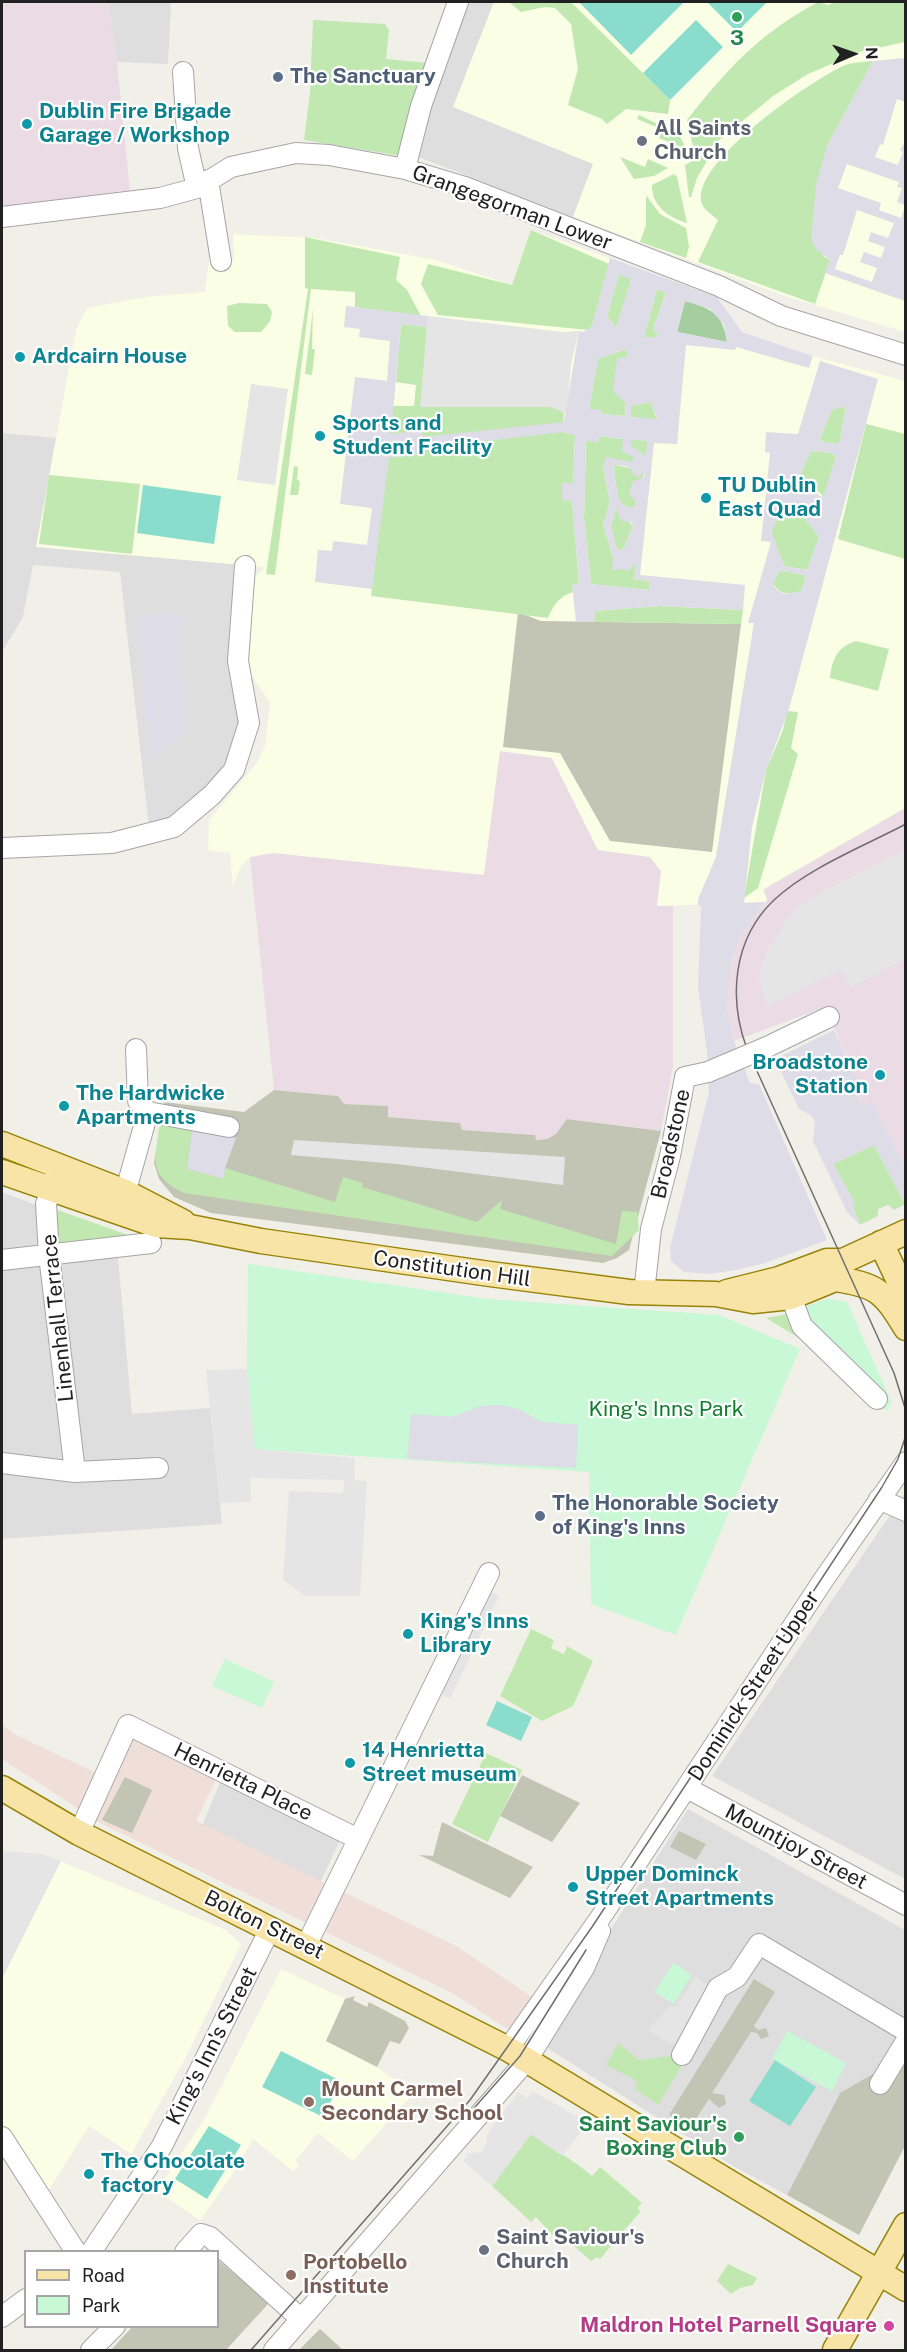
<!DOCTYPE html>
<html>
<head>
<meta charset="utf-8">
<style>
  body { margin:0 }
  #map { position:relative; width:907px; height:2352px; overflow:hidden; background:#f1f0e8; font-family:"Public Sans",sans-serif }
  canvas { display:block }
  .frame { position:absolute; inset:0; border:3px solid #212121; pointer-events:none }
  .legend { position:absolute; left:24px; top:2250px; width:195px; height:78px; box-sizing:border-box; background:#fff; border:2px solid #a6a6a6; margin:0; padding:8px 10px; list-style:none; font-size:18px; color:#212121 }
  .legend li { display:flex; align-items:center; gap:12px; height:30px }
  .legend b { width:30px; border:2px solid #a6a6a6 }
  .north { position:absolute; left:823px; top:24px; width:60px; height:60px; -webkit-text-stroke:4px #fff; paint-order:stroke; rotate:88deg; font-size:16px; font-weight:700; line-height:24px; text-align:center; color:#212121 }
  .north::after { content:''; display:block; margin:auto; width:21px; height:27px; background:#212121; clip-path:polygon(50% 0,100% 100%,50% 72%,0 100%) }
</style>
</head>
<body>
<div id="map">
<canvas width="907" height="2352"></canvas>
<div class="frame"></div>
<ul class="legend">
<li><b style="height:8px;background:#f8e4a6"></b>Road</li>
<li><b style="height:16px;background:#c8f8d5"></b>Park</li>
</ul>
<div class="north">N</div>
</div>
<script>
const context = document.querySelector('canvas').getContext('2d');
context.lineJoin = 'round';
function fillPath(path, color) {
  context.fillStyle = color;
  context.fill(path, 'evenodd');
}
function trace(path, color, width, dash) {
  context.strokeStyle = color;
  context.lineWidth = width;
  context.lineCap = dash ? 'butt' : 'round';
  context.setLineDash(dash || []);
  context.stroke(path);
}
function drawText(font, color, halo, rows, align = 'center') {
  context.font = font + ' "Public Sans",sans-serif';
  context.lineWidth = 4.5;
  context.setLineDash([]);
  context.textBaseline = 'middle';
  context.strokeStyle = halo;
  context.fillStyle = color;
  for (const [text, x, y, turn = 0] of rows) {
    context.save();
    context.translate(x, y);
    context.rotate((+turn || 0) * Math.PI / 180);
    context.textAlign = isNaN(turn) ? turn : align;
    if (halo) context.strokeText(text, 0, 0);
    context.fillText(text, 0, 0);
    context.restore();
  }
}
const residential = new Path2D(`
  M108 2H171L168 64 117 62Z
  M460 2H494L465 76 593 164 573 217 411 154Z
  M2 433 56 438 37 544 235 564 230 660 241 724 231 763 189 806 149 827 120 572 33 565 23 617 2 652Z
  M2 1192 116 1236 132 1414 210 1408 222 1524 2 1539Z
  M905 1493V1879L712 1776Z
  M222 1778 342 1836 306 1913 189 1857Z
  M688 1809 905 1930V2029L883 2068 840 2093 787 2195 733 2166 538 2042Z`);
const commercial = new Path2D(`
  M2 1724 12 1733 111 1780 134 1732 219 1773 196 1821 456 1946 535 1999 512 2032 454 1994 100 1823 2 1759Z`);
const industrial = new Path2D(`
  M2 2H108L117 62 130 190 2 207Z
  M500 751 552 758 598 850 650 857 662 871 657 906H673V1066L661 1131 568 1119 556 1134 547 1139 535 1140V1135L462 1130 460 1123 388 1117V1106L344 1104 338 1096 274 1090 250 857 273 853Z
  M905 808V1167L872 1102 863 1106 852 1085 858 1082 825 1007 734 1041 727 1008 731 962 740 937 767 900 763 890Z`);
const education = new Path2D(`
  M494 2H905V332L785 296 573 217 593 164 453 107Z
  M531 230 717 297 742 332 813 356 905 381V808L763 889 767 900 765 902 657 906 661 871 650 857 598 850 552 758 500 751 484 875 273 853 250 857 240 868 233 887 230 853 208 850 209 820 257 763 265 746 270 703 250 673 247 654 255 577 265 567 36 547 76 330 87 308 146 297 205 292 209 262 234 259 233 234 315 238 436 260 517 287 539 235Z
  M2 1851 43 1854 226 1930 241 1944 185 2059 131 2154 89 2126 47 2193 2 2124Z
  M281 1969 345 1999 326 2041 377 2067 405 2088 417 2089 353 2161 318 2133 295 2161 299 2165 293 2171 253 2139 232 2175 200 2220 157 2191 206 2116Z`);
const construction = new Path2D(`
  M518 612 541 621 741 624 712 852 610 841 560 753 503 747Z
  M274 1090 338 1096 344 1104 388 1106V1117L460 1123 462 1130 535 1135 536 1140 547 1139 556 1134 567 1119 661 1131 629 1250 617 1258 603 1263 211 1213 174 1197 159 1179 154 1163 164 1102 244 1112Z
  M522 1775 580 1803 552 1842 500 1816Z
  M125 1777 152 1790 132 1833 102 1820Z
  M442 1822 533 1867 510 1898 419 1855 433 1856Z
  M679 1831 706 1844 696 1860 670 1847Z
  M754 1979 775 1992 754 2026 758 2030 766 2028 769 2036 761 2039 757 2033 751 2032 712 2093 724 2095 726 2104 719 2108 709 2099 690 2128 669 2115Z
  M355 1996 353 2000 367 2007 369 2002 405 2021 409 2028 400 2044 390 2041 377 2067 326 2041 345 1999Z
  M905 2029V2146L859 2235 787 2195 840 2093 883 2068Z
  M218 2260 269 2303 226 2350H111L132 2327 218 2326Z
  M320 2329 343 2350H299Z`);
const grass = new Path2D(`
  M509 2H571L670 100 668 114 626 109 607 124 602 119 568 105 578 69 571 24 555 8 545 7 521 12Z
  M818 2 828 5 836 2H905V42L859 52 808 74 773 96 712 146H693L687 120C728 68 759 34 818 2Z
  M313 20 385 24 389 30 386 59 428 63 401 156 304 140 310 92Z
  M873 61 827 146 823 256 830 260 815 304 698 262 718 220C713 215 705 211 702 204 688 164 811 81 841 67 851 62 863 62 873 61Z
  M639 115 679 134 686 149 659 138 663 130 637 119Z
  M705 154H711L697 178 691 197H689L685 165Z
  M620 157 645 167 648 159 668 168 654 176 634 179Z
  M674 174 677 177 687 223C669 218 651 205 652 185Z
  M646 195 660 214 686 228 689 247 686 258 640 242 646 225Z
  M531 230 609 264 592 326 588 330 438 315 421 284 428 264 512 285Z
  M305 237 400 257 396 280 407 290 421 316 355 307V292L311 289 275 575 266 574 308 289 305 288Z
  M619 274 632 279 616 328 607 316Z
  M657 289 666 292 653 330 659 334 654 338 644 337Z
  M239 303 267 304 272 312 270 321 261 332H235L228 326 227 306Z
  M313 309 312 349H315L312 375 305 374Z
  M401 324 427 327 421 407H551L564 411 563 432 575 435 573 484 562 500H572L579 584 572 585 573 592C559 597 553 605 548 618L371 596 393 406H414L416 385 396 382Z
  M626 349 629 358 625 416 601 414 589 409 598 359Z
  M651 402 657 420 631 417V406Z
  M846 406 840 441 836 444 819 441 832 409Z
  M866 424 905 434V559L838 539Z
  M599 436 623 439 635 458 632 462 603 466 610 503 603 525 613 557V570L636 563 634 579 650 581 649 590 591 584 584 519 586 440 598 442Z
  M631 439 648 441 646 457 631 446Z
  M813 451 831 453 836 457 824 497 800 475 810 453Z
  M613 465C625 466 633 470 645 470L634 508 624 506 618 497Z
  M294 466 298 467 297 480 300 481 298 495H290Z
  M49 475 140 484 132 554 39 544Z
  M616 507 633 526 623 550H617L611 526Z
  M791 510 802 515 819 537 807 570 784 566 771 532 781 511Z
  M784 571 804 575 806 577 801 592C790 595 780 595 773 584L778 572Z
  M659 606 743 610 741 624 594 622 595 611Z
  M856 641 889 649 878 691 830 678C832 660 837 647 856 641Z
  M787 711 798 712 791 748 798 754 758 888 744 898 766 770 783 730Z
  M164 1123 192 1129 187 1169 224 1179 225 1168 335 1202 343 1177 363 1183 362 1187 477 1222 502 1200 500 1209 616 1244 622 1211 637 1212 639 1230 612 1256 184 1193C148 1175 155 1162 159 1127Z
  M874 1145 905 1204 894 1210 888 1205 878 1209V1216L860 1225 852 1205 855 1204 833 1164Z
  M55 1209 142 1240 59 1246Z
  M787 1314 799 1338 766 1318Z
  M531 1629 554 1640 551 1648 564 1654 567 1646 593 1661 573 1706 542 1721 500 1696Z
  M486 1753 522 1770 488 1842 452 1824Z
  M618 2043 639 2060 677 2055 681 2067 658 2105 635 2089 637 2081 606 2065Z
  M531 2134C552 2149 573 2159 592 2176L600 2167 642 2203 638 2207 640 2212 600 2259 597 2257 591 2261 565 2238 560 2243 536 2217 531 2222 492 2186Z
  M728 2264 757 2278 753 2285 740 2288 731 2294 717 2281Z`);
const forest = new Path2D(`
  M685 301C710 308 723 313 727 342L677 332Z`);
const park = new Path2D(`
  M248 1264 488 1299 719 1315 800 1349 676 1635 591 1604 589 1472 254 1449 247 1369Z
  M826 1299 847 1302 887 1392 891 1403 886 1411 806 1320 804 1307Z
  M225 1659 274 1682 262 1708 212 1686Z
  M673 1963 692 1975 674 2004 654 1992Z
  M787 2031 846 2063 832 2091 772 2059Z`);
const pitch = new Path2D(`
  M579 2H684L631 55Z
  M707 2H767L737 32Z
  M696 20 723 47 670 100 643 73Z
  M143 485 221 496 214 544 137 533Z
  M497 1701 532 1717 521 1741 486 1725Z
  M281 2051 341 2081 323 2117 262 2087Z
  M775 2060 816 2087 790 2126 749 2101Z
  M209 2126 241 2145 207 2199 175 2179Z`);
const parking = new Path2D(`
  M428 316 562 332 579 331 571 364 567 414 551 407H420Z
  M251 384 288 389 275 485 237 480Z
  M905 850V959L850 988 840 970 768 1007 759 981 762 964 770 945 788 917 796 908 822 892Z
  M294 1140 565 1157 563 1185 397 1164 291 1155Z
  M247 1369 255 1449 354 1458 355 1480 367 1481 360 1596H305L283 1580 289 1491 343 1493 344 1480 250 1478 251 1502 220 1503 206 1370Z
  M488 1591 499 1596 450 1699 439 1693Z
  M2 1851 43 1854 61 1861 2 1979Z
  M696 1976 710 1987 674 2046 648 2030 669 2007 676 2006Z
  M533 2091 588 2123 562 2156 531 2134 492 2186 463 2161 469 2153 481 2152 487 2142V2134L518 2092 527 2098Z`);
const plaza = new Path2D(`
  M905 58V102L897 99 883 145 880 144 875 157 898 165 903 152 900 150 905 142V205L897 202 902 188 897 187 899 182 847 164 838 188 881 203 879 210 901 218 905 206V301L825 273 830 260 817 250 811 240 816 184 827 146 873 61ZM857 210 894 223 888 238 871 232 868 241 885 247 881 258 864 252 860 262 877 268 872 282 835 269 840 255H843Z
  M610 258 717 297 742 332 813 356 809 368 736 347 735 350 686 345 677 444 654 443 640 575 745 585 743 610 659 606 595 611 594 622H576L572 585 579 583 572 501 562 500V483H573L575 435 563 432 425 448V454L389 458 372 589 315 582 318 550 332 551 333 541 367 545 372 508 340 504 355 377 387 381 390 341 359 337 360 329 344 327 346 306 428 316 427 327 401 324 391 434 422 431 423 437 564 422 579 331 584 332 592 326ZM619 275 631 279 616 328 607 316ZM657 289 666 293 653 330 659 334 654 338 644 337ZM685 301 710 309 724 325 727 342 677 332ZM626 349 628 357 617 358 613 391 626 403 625 416 602 414 601 410 589 409 598 359ZM651 402 657 419 631 417V406ZM599 436 623 439 622 451 635 458 632 462 606 457 603 466 610 503 603 525 613 557 612 570 623 569 628 571 636 563 634 579 650 581 649 590 591 584 584 519 586 441 598 442ZM631 440 647 441 646 456 631 446ZM613 465 626 466 632 470 631 473 639 477 645 471 644 477 632 482 629 495 636 501 634 508 624 506 618 497ZM616 508 621 521 631 522 633 526 623 550 617 549 611 526Z
  M820 361 878 379 789 709 766 770 752 827 744 903 765 902 740 937 731 962 727 1008 734 1041 750 1083 759 1084 827 1240 765 1263 736 1270 708 1274 684 1272 671 1261 670 1248 709 1092 707 1051 698 988 701 906 698 905V899L716 857 754 623H748L771 542 761 541 770 453 765 452 766 432 798 434ZM846 406 840 441 836 444 819 441 832 410ZM813 451 831 453 836 457 823 497 820 496 800 475 810 453ZM791 510 802 515 819 537 807 570 784 566 771 532 781 511ZM784 571 804 575 806 578 801 591 784 594 776 589 773 585 778 572Z
  M182 613 186 732 151 759 135 615Z
  M834 1030 858 1081 852 1085 862 1105 872 1101 905 1167V1204L874 1145 833 1164 855 1203 852 1206 860 1225 847 1212 813 1141 815 1124 812 1116 799 1109 775 1059Z
  M192 1130 236 1138 225 1168 224 1179 187 1169Z
  M501 1405 518 1409 542 1422 578 1425 576 1468 407 1459 411 1414 452 1417 480 1406Z`);
const minor = new Path2D(`
  M183 72 188 148 197 188
  M405 169 421 106 458 2
  M208 180 221 261
  M2 217 160 198 197 188 231 167 296 153 329 155 405 169 465 187 719 286 781 316 906 355
  M2 848 112 843 174 827 212 795 234 770 249 723 238 661 245 566
  M767 1047 829 1017
  M148 1112 229 1127
  M56 1175 46 1204 49 1255 75 1472
  M122 1204 148 1112 138 1101 136 1049
  M2 1260 151 1243
  M644 1293 651 1229 670 1156 685 1077 708 1072
  M791 1297 802 1326 877 1399
  M2 1463 75 1472 158 1468
  M879 1499 906 1511
  M687 1788 906 1905
  M79 1833 128 1725 358 1839
  M306 1946 489 1573
  M508 2049 605 1911 824 1579 906 1462
  M682 2055 718 1988 737 1977 759 1944 906 2031
  M880 2084 906 2041
  M2 2137 76 2252
  M91 2252 162 2146 270 1929
  M185 2252 201 2234 210 2237 301 2319
  M2 2317 26 2299
  M91 2350 115 2326
  M274 2350 527 2060 584 1968 600 1931`);
const major = new Path2D(`
  M2 1144 125 1192 183 1222
  M2 1172 156 1225 190 1227 261 1241 490 1274 629 1292 716 1294 753 1301 791 1297 835 1279 843 1261
  M881 1243 906 1296
  M835 1279C878 1285 884 1292 906 1328
  M727 1292 779 1279 827 1261H843L906 1232
  M2 1788 79 1833 508 2049 906 2289
  M835 2350 906 2225`);
const tram = new Path2D(`
  M906 824C864 846 808 868 774 900 733 939 728 998 747 1049L894 1373 906 1411
  M468 2115 520 2056 586 1950
  M251 2350 470 2100 592 1927 882 1487 898 1459 906 1435`);
const minorBridge = new Path2D(`
  M708 1072 767 1047`);
const markers = [
  [737,17,6,"#2e9e5b"],
  [278,77,6,"#5c6f8a"],
  [27,124,6,"#0f9aa8"],
  [642,141,6,"#6b7280"],
  [20,357,6,"#0f9aa8"],
  [320,436,6,"#0f9aa8"],
  [706,498,6,"#0f9aa8"],
  [880,1075,6,"#0f9aa8"],
  [64,1106,6,"#0f9aa8"],
  [540,1516,6,"#5c6f8a"],
  [408,1634,6,"#0f9aa8"],
  [350,1763,6,"#0f9aa8"],
  [573,1887,6,"#0f9aa8"],
  [309,2102,6,"#8d6e63"],
  [739,2137,6,"#2e9e5b"],
  [89,2174,6,"#0f9aa8"],
  [484,2250,6,"#6b7280"],
  [291,2275,6,"#8d6e63"],
  [889,2326,6,"#d1479c"]
];
const leisureNames = [
  ["3",737,39],
  ["Saint Saviour's",727,2125,"right"],
  ["Boxing Club",727,2149,"right"]
];
const serviceNames = [
  ["The Sanctuary",290,77],
  ["The Honorable Society",552,1504],
  ["of King's Inns",552,1528]
];
const cultureNames = [
  ["Dublin Fire Brigade",39,112],
  ["Garage / Workshop",39,136],
  ["Ardcairn House",32,357],
  ["Sports and",332,424],
  ["Student Facility",332,448],
  ["TU Dublin",718,486],
  ["East Quad",718,510],
  ["Broadstone",868,1063,"right"],
  ["Station",868,1087,"right"],
  ["The Hardwicke",76,1094],
  ["Apartments",76,1118],
  ["King's Inns",420,1622],
  ["Library",420,1646],
  ["14 Henrietta",362,1751],
  ["Street museum",362,1775],
  ["Upper Dominck",585,1875],
  ["Street Apartments",585,1899],
  ["The Chocolate",101,2162],
  ["factory",101,2186]
];
const worshipNames = [
  ["All Saints",654,129],
  ["Church",654,153],
  ["Saint Saviour's",496,2238],
  ["Church",496,2262]
];
const streetNames = [
  ["Grangegorman Lower",512,208,20],
  ["Broadstone",671,1144,-77],
  ["Constitution Hill",452,1269,8],
  ["Linenhall Terrace",58,1318,-96],
  ["Dominick Street Upper",754,1686,-57],
  ["Henrietta Place",243,1782,26],
  ["Mountjoy Street",796,1847,28],
  ["Bolton Street",264,1925,26],
  ["King's Inn's Street",212,2046,-63]
];
const parkNames = [
  ["King's Inns Park",666,1410]
];
const educationNames = [
  ["Mount Carmel",321,2090],
  ["Secondary School",321,2114],
  ["Portobello",303,2263],
  ["Institute",303,2287]
];
const hotelNames = [
  ["Maldron Hotel Parnell Square",877,2326]
];
fillPath(residential, '#dfdede');
fillPath(commercial, '#f0ded9');
fillPath(industrial, '#eadbe4');
fillPath(education, '#f9fee4');
fillPath(construction, '#c2c5b4');
fillPath(grass, '#c2e8b1');
fillPath(forest, '#a4ce9f');
fillPath(park, '#c8f8d5');
fillPath(pitch, '#8adccc');
fillPath(parking, '#e5e5e5');
fillPath(plaza, '#dedce7');
trace(minor, '#a5a5a5', 22);
trace(major, '#988307', 27);
trace(minor, '#fff', 20);
trace(major, '#f8e4a6', 24);
trace(tram, '#6f6f6f', 1.5);
trace(minorBridge, '#a5a5a5', 22, []);
trace(minorBridge, '#fff', 20);
for (const [x, y, r, color] of markers) {
  const dot = new Path2D();
  dot.arc(x, y, r, 0, 2 * Math.PI);
  context.fillStyle = color;
  context.fill(dot);
  trace(dot, '#fff', 2);
}
drawText('bold 21px', '#27864d', '#fff', leisureNames);
drawText('bold 21px', '#4e5e75', '#fff', serviceNames, 'left');
drawText('bold 21px', '#0d838f', '#fff', cultureNames, 'left');
drawText('bold 21px', '#5b616d', '#fff', worshipNames, 'left');
drawText('21px', '#212121', '#fff', streetNames);
drawText('21px', '#117d2f', '#fff', parkNames);
drawText('bold 21px', '#785e54', '#fff', educationNames, 'left');
drawText('bold 21px', '#b23c85', '#fff', hotelNames, 'right');
</script>
</body>
</html>
